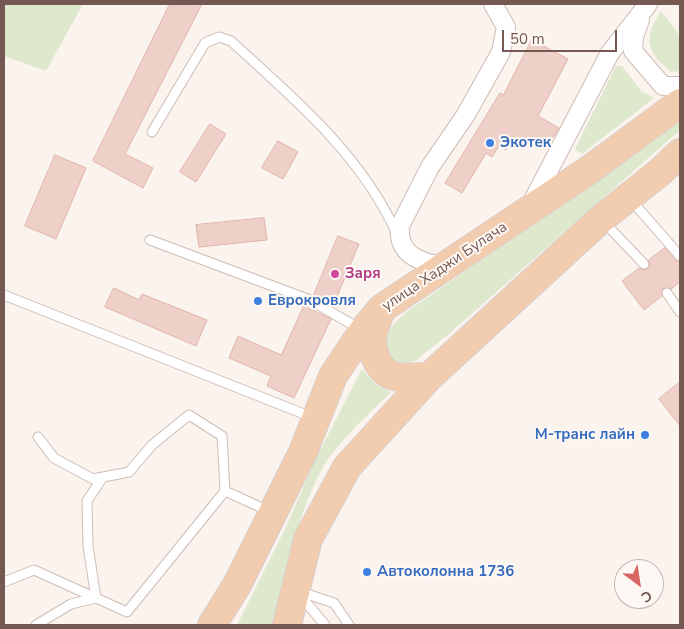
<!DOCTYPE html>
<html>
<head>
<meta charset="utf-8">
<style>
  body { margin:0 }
  #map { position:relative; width:684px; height:629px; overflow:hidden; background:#fbf3ee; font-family:"Nunito Sans",sans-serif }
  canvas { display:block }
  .frame { position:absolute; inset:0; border:5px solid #755852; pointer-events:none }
  .north { position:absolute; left:614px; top:559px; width:50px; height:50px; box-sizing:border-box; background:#fef8f4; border:1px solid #c7b8b3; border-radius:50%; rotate:149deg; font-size:14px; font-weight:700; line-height:20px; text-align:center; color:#755852 }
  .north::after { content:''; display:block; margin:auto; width:18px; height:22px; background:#d76561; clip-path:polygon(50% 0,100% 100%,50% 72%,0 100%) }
  .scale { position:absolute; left:502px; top:30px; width:115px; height:22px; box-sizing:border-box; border:2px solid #755852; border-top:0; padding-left:6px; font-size:15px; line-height:18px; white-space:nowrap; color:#755852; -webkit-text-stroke:4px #fef8f4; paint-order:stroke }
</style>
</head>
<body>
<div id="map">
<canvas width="684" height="629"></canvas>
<div class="frame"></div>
<div class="north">С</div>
<div class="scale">50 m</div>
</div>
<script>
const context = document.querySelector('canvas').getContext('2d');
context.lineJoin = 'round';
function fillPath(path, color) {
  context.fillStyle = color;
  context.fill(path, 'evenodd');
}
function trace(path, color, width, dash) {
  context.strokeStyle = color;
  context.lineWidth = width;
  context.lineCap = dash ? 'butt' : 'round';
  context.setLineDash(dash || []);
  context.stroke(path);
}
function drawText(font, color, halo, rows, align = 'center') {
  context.font = font + ' "Nunito Sans",sans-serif';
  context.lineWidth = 4;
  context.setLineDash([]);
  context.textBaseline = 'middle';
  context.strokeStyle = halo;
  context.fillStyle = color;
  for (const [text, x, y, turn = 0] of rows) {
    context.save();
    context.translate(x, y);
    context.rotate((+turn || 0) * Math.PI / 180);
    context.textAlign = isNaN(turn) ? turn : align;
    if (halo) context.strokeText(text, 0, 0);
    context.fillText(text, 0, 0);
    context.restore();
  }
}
const green = new Path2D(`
  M4 4H83L46 71 4 56Z
  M661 11 680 36V71L672 72C646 53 643 38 661 11Z
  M616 66H622L641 91 654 98 582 154 575 149Z
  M680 116V130L450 333 415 361 399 364C372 345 387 330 405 313L572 197Z
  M362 369 375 384 391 392C368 415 339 440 322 469 296 518 286 572 273 625H237L288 523 314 462Z`);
const building = new Path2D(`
  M170 4H202L125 154 153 168 143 188 93 161Z
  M532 40 568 59 538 116 559 128 548 145 539 140 535 146 525 140 521 147 511 141 506 150 499 146 492 157 486 153 462 193 445 183 500 93 503 95Z
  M210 124 226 134 196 182 180 172Z
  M278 141 298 152 283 179 262 168Z
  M55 155 86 168 56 239 25 226Z
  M264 218 267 240 199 247 196 225Z
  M338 236 359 244 333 306 314 295Z
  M665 248 675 260 680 262V282L671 289 663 288 662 296 644 310 622 281 639 268 643 270 648 269 650 265 649 260Z
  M114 288 139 300 142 294 207 320 196 346 105 307Z
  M304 306 331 319 294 398 267 386 271 376 229 358 238 336 281 355Z
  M680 382V426L659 399Z`);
const service = new Path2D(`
  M152 132 205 43 219 37 231 41C293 98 360 153 396 232
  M631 200 680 256
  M603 221 644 264
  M150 240 310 300 360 329
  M667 293 680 312
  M4 295 314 418
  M38 437 54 458 93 479 129 472 152 445 189 415 222 436 225 491 271 512
  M4 582 34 570 127 612 225 491
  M298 591 334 603 349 625
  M299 594 325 625
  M36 625 71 604 96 598 88 546 87 501 103 477`);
const minor = new Path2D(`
  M640 20 634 37 633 51 663 86H680
  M530 206 610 53 648 4
  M445 266C420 263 397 255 400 226L430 167 465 116 501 52 506 27 493 4`);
const primary = new Path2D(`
  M379 315C377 322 372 330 372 338 371 352 379 372 394 376 405 379 418 377 429 377
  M212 625 237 585 303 452 333 376 363 331 381 309 589 170 680 103
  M287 625 308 539 347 467 429 377 601 219 660 172 680 153`);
const markers = [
  [490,143,5,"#3f7fe0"],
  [335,274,5,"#d1479c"],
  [258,301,5,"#3f7fe0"],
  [645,435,5,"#3f7fe0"],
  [367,572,5,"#3f7fe0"]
];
const shopNames = [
  ["Экотек",500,143],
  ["Еврокровля",268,301],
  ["М-транс лайн",635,435,"right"],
  ["Автоколонна 1736",377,572]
];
const streetNames = [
  ["улица Хаджи Булача",445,267,-34]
];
const hotelNames = [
  ["Заря",345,274]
];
fillPath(green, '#dde8cd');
fillPath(building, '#eed0c8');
trace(building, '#dfb4aa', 1);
trace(service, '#cfbcb6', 11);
trace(minor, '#cfbcb6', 20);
trace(primary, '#d8d0cf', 30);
trace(service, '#fff', 9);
trace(minor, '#fff', 18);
trace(primary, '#f2ccae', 28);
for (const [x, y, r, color] of markers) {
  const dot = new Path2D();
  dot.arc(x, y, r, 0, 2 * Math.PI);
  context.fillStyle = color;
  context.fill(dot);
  trace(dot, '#fef8f4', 2);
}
drawText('bold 15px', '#366cbe', '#fef8f4', shopNames, 'left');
drawText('15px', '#755852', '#fef8f4', streetNames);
drawText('bold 15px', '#b23c85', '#fef8f4', hotelNames, 'left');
</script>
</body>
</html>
